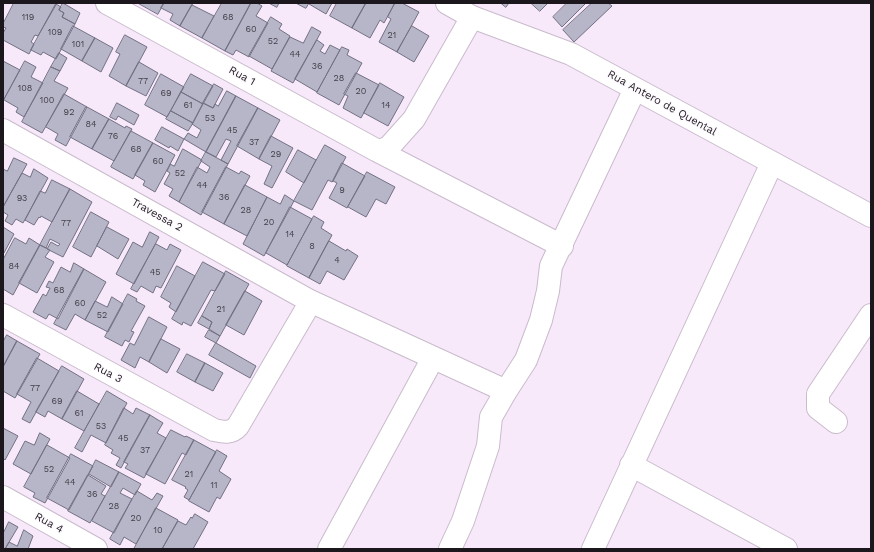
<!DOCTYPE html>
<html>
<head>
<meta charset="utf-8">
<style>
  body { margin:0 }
  #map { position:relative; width:874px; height:552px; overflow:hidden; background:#f7e9fa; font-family:"Work Sans",sans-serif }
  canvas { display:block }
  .frame { position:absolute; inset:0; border:4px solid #1c171d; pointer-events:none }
</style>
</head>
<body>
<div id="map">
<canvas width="874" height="552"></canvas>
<div class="frame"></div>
</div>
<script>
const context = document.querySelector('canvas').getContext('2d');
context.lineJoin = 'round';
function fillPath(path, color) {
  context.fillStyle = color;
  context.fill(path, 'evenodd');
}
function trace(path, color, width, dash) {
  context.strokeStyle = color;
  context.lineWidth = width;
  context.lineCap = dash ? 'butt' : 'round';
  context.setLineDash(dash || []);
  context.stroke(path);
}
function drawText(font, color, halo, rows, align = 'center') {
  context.font = font + ' "Work Sans",sans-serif';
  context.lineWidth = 3;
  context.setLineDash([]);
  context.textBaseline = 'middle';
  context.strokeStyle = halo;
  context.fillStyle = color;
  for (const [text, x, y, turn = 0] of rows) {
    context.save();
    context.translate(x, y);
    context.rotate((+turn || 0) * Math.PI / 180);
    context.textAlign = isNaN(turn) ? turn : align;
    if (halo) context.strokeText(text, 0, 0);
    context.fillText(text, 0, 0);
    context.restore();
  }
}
const building = new Path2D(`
  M14 3H57L38 36 35 35 31 42 34 44 29 54 3 40V33L6 28 3 27V24Z
  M63 3 80 13 75 24 62 17 64 13 59 10Z
  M138 3H164L158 14Z
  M164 3H193L180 26 170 20 173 14 161 8Z
  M222 3H251L225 51 202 38Z
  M251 3H257L262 6 256 16 268 23 249 57 236 50 233 55 225 51Z
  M269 3H279L277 7Z
  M296 3H309L306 8Z
  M309 3H332L326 14 309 4Z
  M337 3H366L352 28 330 16Z
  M366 3H395L384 23 380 20 370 38 352 28Z
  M395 3H402L419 12 397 52 379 42 391 19 388 17Z
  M501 3H509L506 7Z
  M531 3H548L540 11Z
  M567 3H586L562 27 553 17Z
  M592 3H608L612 6 574 42 563 30Z
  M56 4 61 7 59 10 64 13 62 17 75 24 56 59 43 52 41 55 31 50Z
  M192 5 214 16 202 38 180 26Z
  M271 17 282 24 279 29 290 36 272 69 249 56Z
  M73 26 95 38 82 61 61 49Z
  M412 26 429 36 414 62 397 52Z
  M312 27 321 32 293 83 271 71 290 37 303 43Z
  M125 35 147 47 126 86 109 76 120 54 116 52Z
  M95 38 113 48 101 72 82 61Z
  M317 40 324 45 320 51 325 54 330 45 340 50 317 92 295 79Z
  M342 47 349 50 347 55 362 63 339 105 317 93Z
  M59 53 67 58 60 71 51 67Z
  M3 61 20 70 3 101Z
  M25 61 36 67 31 77 43 83 24 117 16 112 18 108 4 100Z
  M139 62 158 73 146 96 126 86Z
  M51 67 60 71 54 81 68 88 42 133 22 122Z
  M356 73 379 85 361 118 343 108 348 96 344 94Z
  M161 74 184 87 167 117 145 105Z
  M191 74 213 86 203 104 181 92Z
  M380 83 404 97 388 126 364 113Z
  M214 84 223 89 213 108 203 103Z
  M227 91 236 96 206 152 184 139 188 133 197 138 201 130 192 124 203 103 213 108 215 104 218 106Z
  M181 92 203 104 193 123 171 111Z
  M64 94 87 107 66 146 55 140 58 134 46 127Z
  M236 96 258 108 228 164 221 160 231 141 226 139 216 157 206 152Z
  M117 103 139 115 134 125 118 116 116 120 110 117Z
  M86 107H87L109 119 92 149 70 137Z
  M258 108 280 120 259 159 237 146Z
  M171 111 193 123 188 131 166 119Z
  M109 119 125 128 126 126 132 129 114 161 92 149Z
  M162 127 184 139 178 151 170 146 169 148 155 140Z
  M131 131 153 143 133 179 111 167Z
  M271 136 293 148 272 188 264 184 272 166 259 159Z
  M153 143 175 155 155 192 143 185 145 181 135 175Z
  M325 145 346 157 333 181 332 182 328 180 312 210 294 201Z
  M183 149 202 160 179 202 169 196 173 189 164 184 170 173 167 171 170 165V164L174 166Z
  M298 150 316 160 304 183 286 172Z
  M206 152 228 164 201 215 179 202 197 167 207 173 210 167 201 161Z
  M14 158 27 164 3 207V169L7 171Z
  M342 163 365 176 347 208 329 198 337 183 333 181Z
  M226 167 239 174 241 171 250 176 224 224 202 212Z
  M34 169 48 178 23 223 16 219 12 225 5 221 8 215 3 212V207L22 173 30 177Z
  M367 172 395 187 386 204 376 199 366 217 348 207Z
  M52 180 70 189 52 222 41 216 40 218 39 217 34 225 25 220 40 191 45 193Z
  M245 185 267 197 247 236 224 224Z
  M70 189 92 202 63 257 47 249 51 242 58 246 60 244 50 239 46 248 40 245Z
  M285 195 294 201 264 256 243 244 267 197 280 204Z
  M290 207 312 219 287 265 266 253Z
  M91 212 109 222 91 257 73 247Z
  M314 216 324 222 321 228 332 235 309 278 287 266Z
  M3 227 14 234 4 253 3 252Z
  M107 227 129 239 118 259 97 246Z
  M150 232 159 237 134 284 116 274 133 242 142 247Z
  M15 238 26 244 29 238 40 245 13 295 3 289V260Z
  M329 241 346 251 347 249 358 256 344 280 327 271 320 284 309 278Z
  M156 244 167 250 170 244 181 250 161 288 156 286 153 293 141 286 137 292 131 289Z
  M40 245 50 250 45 257 54 262 37 293 19 283Z
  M203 262 225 274 215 291 211 290 191 326 183 322 182 325 172 319Z
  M74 263 84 269 58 319 49 314 46 319 33 312 43 294 46 296 50 288 46 287 49 281 53 283 61 267 70 272Z
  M177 266 195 276 176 312 169 307 171 303 161 297Z
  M84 269 106 282 85 320 75 314 66 330 54 324Z
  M226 271 249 284 220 336 209 329 212 322 202 316Z
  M245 291 262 301 244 335 226 325Z
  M128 294 137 299 136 301 145 306 131 331 134 332 129 342 125 340 122 346 105 337Z
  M112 297 123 304 108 332 85 320 95 301 107 307Z
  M202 316 212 322 209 329 198 323Z
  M149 317 167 327 149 362 140 357 135 368 121 360 130 343 134 345Z
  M209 330 220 336 216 343 205 337Z
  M7 335 17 341 3 367V342Z
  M161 339 180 349 167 373 149 362Z
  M17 341 40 354 15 398 3 391V367Z
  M216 343 256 366 250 378 209 355Z
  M187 354 205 363 195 382 177 372Z
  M37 358 59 371 30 423 22 419 31 402 17 394Z
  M205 363 223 373 213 391 195 382Z
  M62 366 84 379 62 419 48 411 45 417 36 412Z
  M77 391 99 404 84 431 62 419Z
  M107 391 127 403 106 443 91 435 82 452 75 448Z
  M124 408 133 414 136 408 150 415 121 468 116 465 120 458 111 453 113 450 105 445Z
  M150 415 163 423 157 433 166 438 144 478 125 468 128 464 124 462Z
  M3 428 18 436 5 460 3 458Z
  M171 430 185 437 186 436 194 440 186 455 182 453 165 484 146 474Z
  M40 433 50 439 31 474 13 464 25 441 34 445Z
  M194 440 216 452 189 500 184 497 188 490 185 488 186 487 172 480Z
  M47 445 70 458 45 503 33 497 35 493 24 487Z
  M217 450 227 456 219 471 231 479 220 499 217 497 209 512 189 501Z
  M71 454 93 466 69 510 47 498Z
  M96 460 119 472 111 487 89 474Z
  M119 472 141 484 135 495 123 488 120 493 132 499 114 533 92 521Z
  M88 475 106 486 101 494 105 496 90 523 68 511Z
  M137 491 152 500 157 493 163 496 136 544 124 537 120 545 110 539Z
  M156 508 178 520 162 549H134Z
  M195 514 208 522 193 549H162L178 521 186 525 191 517 192 518Z
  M9 522 18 527 5 549H3V534Z
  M24 530 33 536 28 549H5L9 542 17 546Z`);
const minor = new Path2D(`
  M107 3 376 150 562 246
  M3 130 310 301 506 391
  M376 150H382L389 147 414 119 472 17
  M3 315 214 430C223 432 231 434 238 426L307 308 310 301
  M836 422 818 408V394L871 315
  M631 465 786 549
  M3 497 96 549
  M329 549 433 358
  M450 549 463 521 488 446 491 417 506 391 526 360 541 320 548 291 551 266 635 89
  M593 549 772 163`);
const tertiary = new Path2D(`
  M447 3 472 17 571 54 871 216`);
const numberNames = [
  ["119",28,17],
  ["68",228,17],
  ["60",251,29],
  ["109",55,32],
  ["21",392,35],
  ["52",273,41],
  ["101",78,44],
  ["44",295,54],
  ["36",317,66],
  ["28",339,78],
  ["77",143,81],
  ["108",25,88],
  ["20",361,91],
  ["69",166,93],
  ["100",47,100],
  ["61",188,105],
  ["14",386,105],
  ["92",69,112],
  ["53",210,118],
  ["84",91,124],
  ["45",232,130],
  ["76",113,136],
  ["37",254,142],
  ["68",136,149],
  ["29",276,154],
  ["60",158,161],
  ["52",180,173],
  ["44",202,185],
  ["9",342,190],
  ["36",224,197],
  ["93",22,198],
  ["28",246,210],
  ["20",269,222],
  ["77",66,223],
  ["14",290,234],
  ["8",312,246],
  ["4",337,260],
  ["84",14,266],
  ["45",155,272],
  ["68",59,290],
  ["60",80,303],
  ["21",221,309],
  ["52",102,315],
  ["77",35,388],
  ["69",57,401],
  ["61",79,413],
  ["53",101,426],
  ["45",123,438],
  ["37",145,450],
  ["52",49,469],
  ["21",189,474],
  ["44",70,482],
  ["11",214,485],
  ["36",92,494],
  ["28",114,506],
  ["20",136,518],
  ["10",158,530]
];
const streetNames = [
  ["Rua 1",242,76,29],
  ["Rua Antero de Quental",662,103,29],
  ["Travessa 2",157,215,29],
  ["Rua 3",108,373,28],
  ["Rua 4",49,523,29]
];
fillPath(building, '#b7b6c9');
trace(building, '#727083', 1);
trace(minor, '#c9bbcc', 24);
trace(tertiary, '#c9bbcc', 24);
trace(minor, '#fff', 22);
trace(tertiary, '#fff', 22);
drawText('9px', '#433f48', null, numberNames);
drawText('11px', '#1c171d', '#fdfafe', streetNames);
</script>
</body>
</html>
